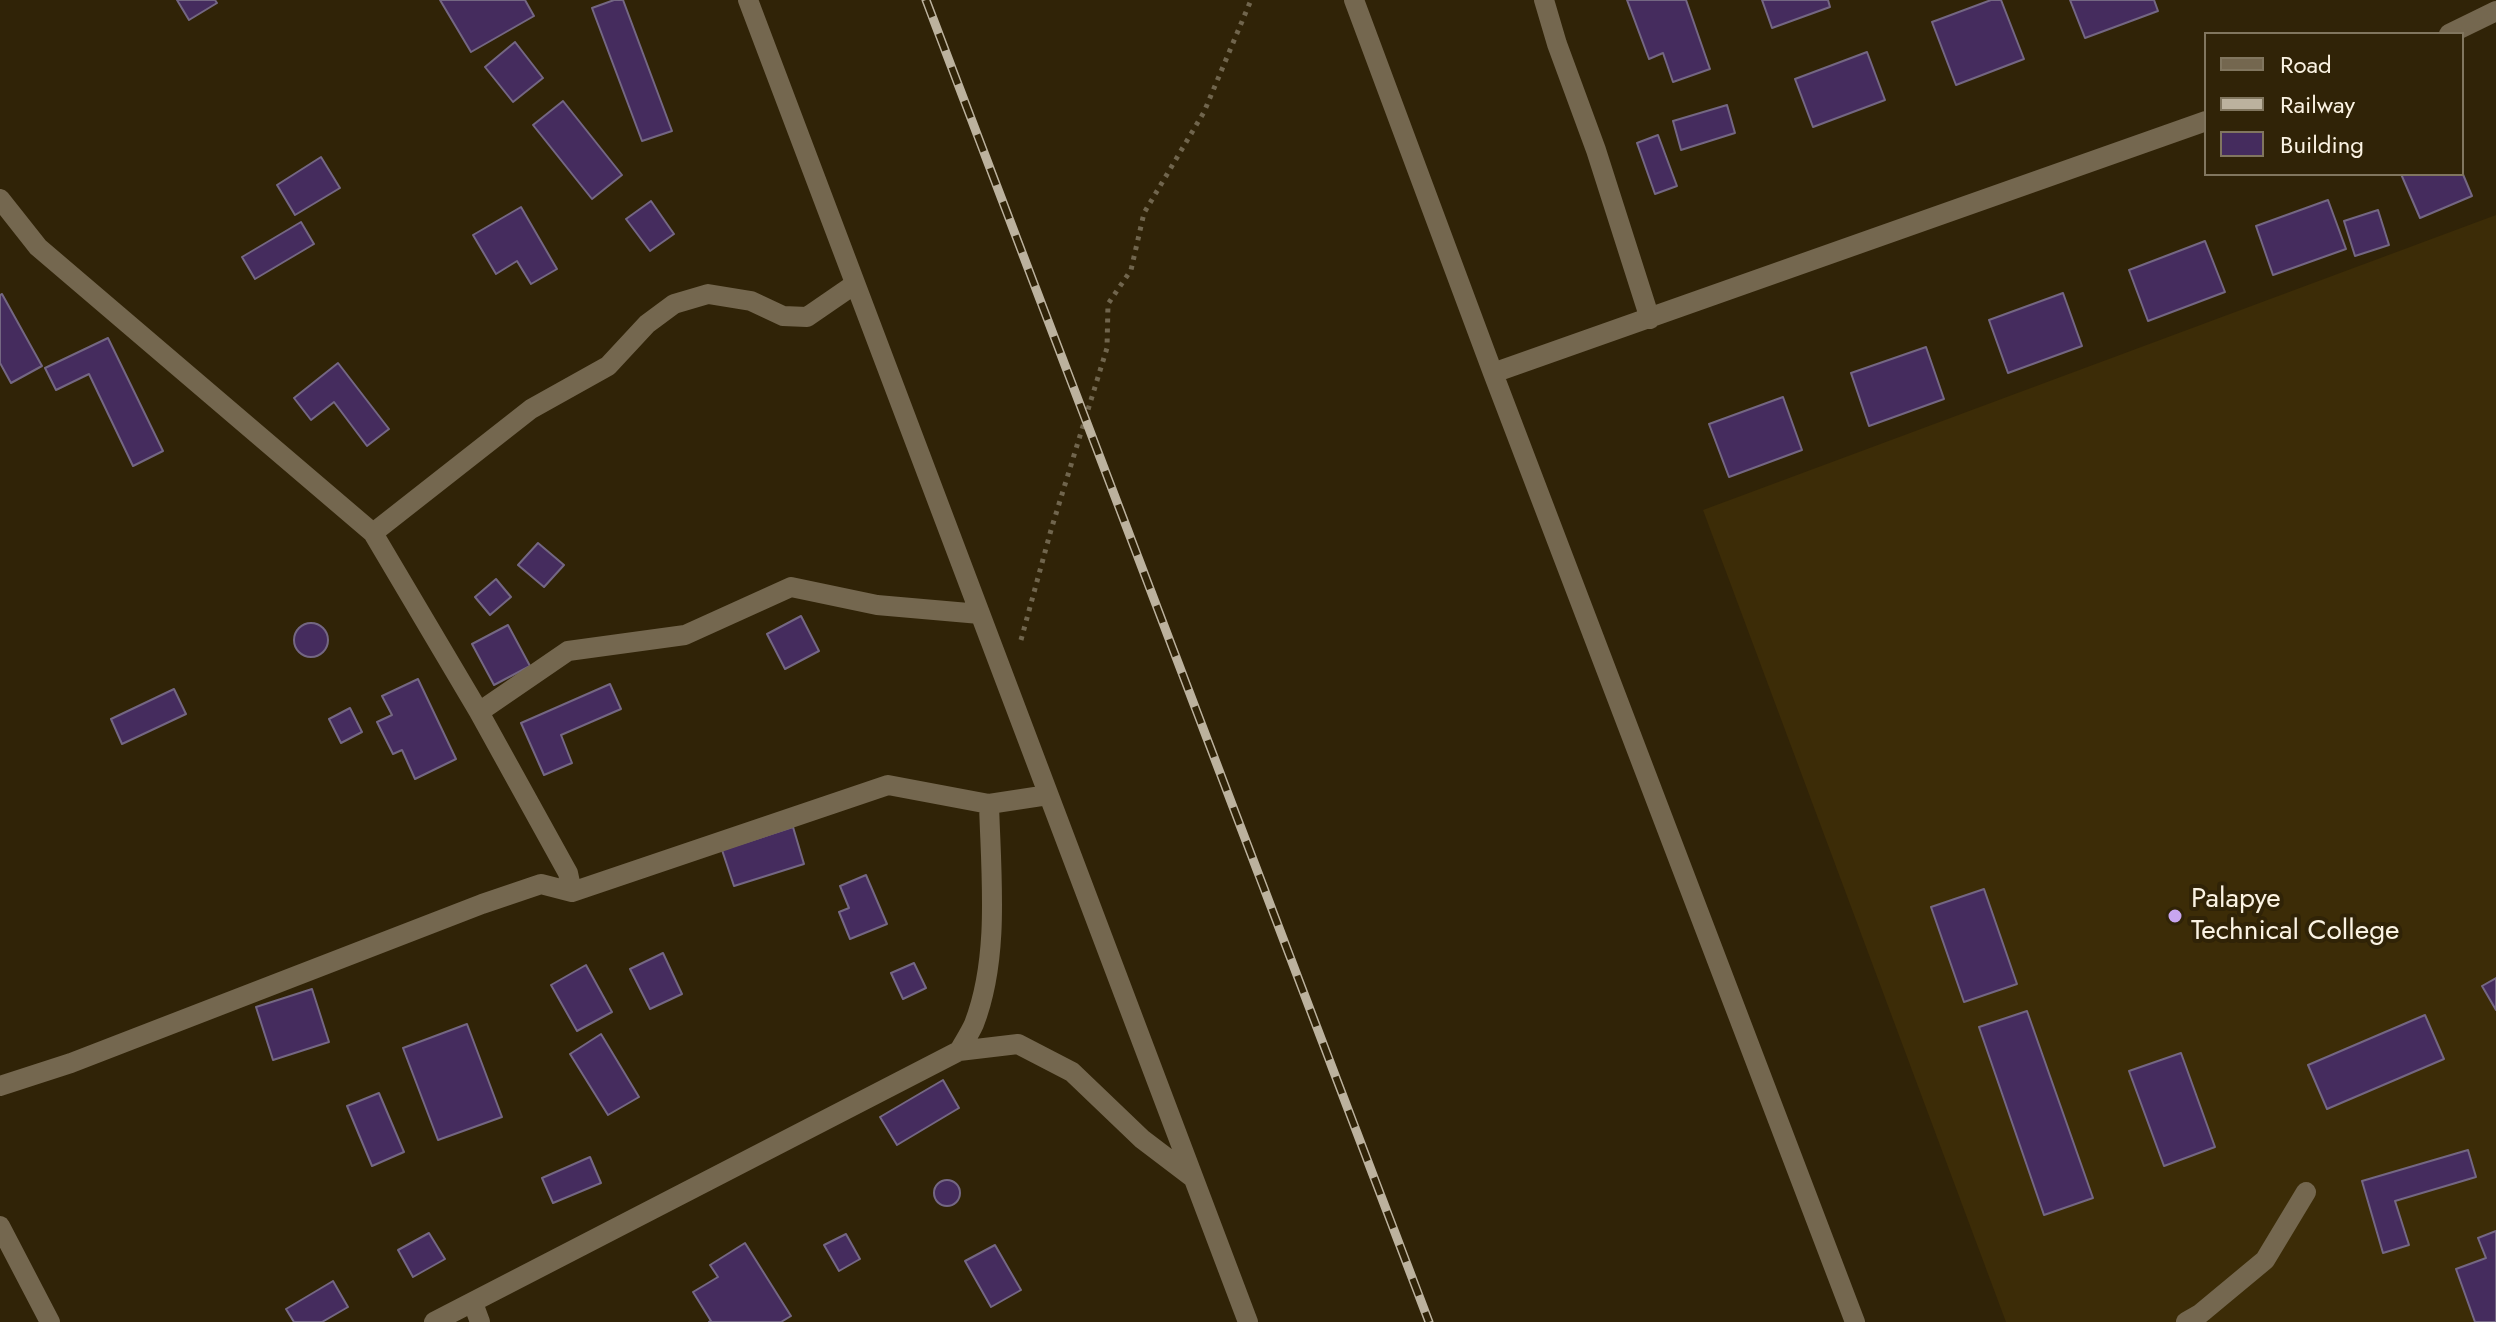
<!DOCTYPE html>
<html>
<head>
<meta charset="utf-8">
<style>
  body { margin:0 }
  #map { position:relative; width:2496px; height:1322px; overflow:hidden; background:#302307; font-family:Jost,sans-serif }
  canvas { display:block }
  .legend { position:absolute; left:2204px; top:32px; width:260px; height:144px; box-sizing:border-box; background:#302307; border:2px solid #81765f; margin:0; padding:10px 14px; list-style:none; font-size:24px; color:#fbf3e3 }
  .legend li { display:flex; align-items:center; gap:16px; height:40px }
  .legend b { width:40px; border:2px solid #81765f }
</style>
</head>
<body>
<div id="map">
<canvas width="2496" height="1322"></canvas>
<ul class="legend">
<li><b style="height:10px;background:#74674f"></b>Road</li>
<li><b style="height:10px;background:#bcb29e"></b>Railway</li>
<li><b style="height:22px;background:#452c5e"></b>Building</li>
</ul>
</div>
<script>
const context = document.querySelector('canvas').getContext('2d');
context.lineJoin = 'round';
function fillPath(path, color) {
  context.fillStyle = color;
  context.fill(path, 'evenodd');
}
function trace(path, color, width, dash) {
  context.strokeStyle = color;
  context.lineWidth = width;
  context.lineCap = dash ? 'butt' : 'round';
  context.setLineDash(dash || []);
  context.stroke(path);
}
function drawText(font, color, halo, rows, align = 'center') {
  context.font = font + ' Jost,sans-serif';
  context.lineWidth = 8;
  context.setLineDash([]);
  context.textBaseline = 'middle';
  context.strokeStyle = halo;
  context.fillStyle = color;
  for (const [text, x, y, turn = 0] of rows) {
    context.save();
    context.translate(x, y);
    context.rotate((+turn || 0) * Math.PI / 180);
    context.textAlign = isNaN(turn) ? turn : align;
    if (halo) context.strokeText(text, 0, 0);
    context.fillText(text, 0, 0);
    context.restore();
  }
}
const built = new Path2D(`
  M2496 215V1322H2006L1703 510Z`);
const building = new Path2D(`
  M177 0H215L217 3 189 20Z
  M440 0H525L534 16 471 52Z
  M614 0H623L672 131 642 141 592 8Z
  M1627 0H1686L1710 69 1673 82 1663 53 1649 59Z
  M1762 0H1828L1830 7 1772 28Z
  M1991 0H2001L2024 59 1956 85 1932 22Z
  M2070 0H2154L2158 11 2085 38Z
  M515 42 543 78 513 102 485 67Z
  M1867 52 1885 100 1813 127 1795 79Z
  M563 101 622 175 592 199 533 125Z
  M1727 105 1735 133 1681 150 1673 121Z
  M1658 135 1677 186 1655 194 1637 143Z
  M321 157 340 188 295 215 277 185Z
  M2462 172 2472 196 2420 218 2401 174Z
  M2328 200 2346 249 2273 275 2256 226Z
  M651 201 674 234 650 251 626 219Z
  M521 207 557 269 531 284 517 261 496 274 473 235Z
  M2378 210 2389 245 2355 256 2344 221Z
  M301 222 314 244 255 279 242 257Z
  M2205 241 2225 292 2148 321 2129 270Z
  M2063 293 2082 346 2008 373 1989 320Z
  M2 294 42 366 11 383 0 363V295Z
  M108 338 163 451 133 466 89 374 56 390 45 368Z
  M1926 347 1944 399 1869 426 1851 373Z
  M338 363 389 429 367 446 334 402 311 420 294 398Z
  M1783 397 1802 450 1729 477 1709 424Z
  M538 543 564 565 544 587 518 565Z
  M496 579 511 597 490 615 475 597Z
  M801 616 819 651 785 669 767 634Z
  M294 640a17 17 0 1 1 34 0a17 17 0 1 1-34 0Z
  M508 625 530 666 494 685 472 644Z
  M418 679 456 759 415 779 402 750 393 754 377 722 392 715 382 696Z
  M610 684 621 709 561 735 572 763 544 775 521 723Z
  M174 689 186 714 122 744 111 719Z
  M350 708 362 732 341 743 329 719Z
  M793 827 804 864 734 886 722 850Z
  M866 875 887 924 850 939 839 912 849 908 840 886Z
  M1984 889 2017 984 1964 1002 1931 907Z
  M663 953 682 994 650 1009 630 969Z
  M914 963 926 988 903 999 891 973Z
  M586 965 612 1012 577 1031 551 985Z
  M2496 978V1010L2482 986Z
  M312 989 329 1042 273 1060 256 1007Z
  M2027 1011 2093 1198 2044 1215 1979 1027Z
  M2425 1015 2444 1059 2327 1109 2308 1065Z
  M467 1024 502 1117 438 1140 403 1048Z
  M601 1034 639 1097 608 1115 570 1054Z
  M2181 1053 2215 1147 2164 1166 2129 1071Z
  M943 1080 959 1108 897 1145 880 1117Z
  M379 1093 404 1152 372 1166 347 1106Z
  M2468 1150 2476 1177 2395 1201 2409 1245 2383 1253 2362 1181Z
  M590 1157 601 1183 553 1203 542 1178Z
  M934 1193a13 13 0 1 1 26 0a13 13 0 1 1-26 0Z
  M2496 1231V1322H2475L2456 1269 2486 1258 2478 1238Z
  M429 1233 445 1259 413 1277 398 1250Z
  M846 1234 860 1259 839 1271 824 1245Z
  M745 1243 791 1316 781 1322H709L711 1321 693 1292 718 1277 710 1265Z
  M995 1245 1021 1290 991 1307 965 1261Z
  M333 1281 348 1307 322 1322H294L286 1309Z`);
const path = new Path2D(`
  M1021 640 1051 530 1107 348 1108 304 1131 270 1144 213 1204 112 1251 0`);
const minor = new Path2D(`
  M748 0 1248 1322
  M1354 0 1493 373 1855 1322
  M1544 0 1557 44 1596 150 1650 319
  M2449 34 2496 11
  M0 199 38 247 373 533 479 712 568 873 572 892 541 884 482 904 71 1063 0 1086
  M1493 373 2206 121
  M373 533 531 409 608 366 647 324 674 304 708 294 751 301 783 316 807 317 855 284
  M479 712 568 651 685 635 791 587 877 605 980 614
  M572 892 888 785 989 804 1048 795
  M959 1051 1018 1044 1072 1072 1142 1139 1192 1177
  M0 1226 50 1322
  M473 1303 480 1322
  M434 1322 959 1051C964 1042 970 1033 974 1024 1000 957 991 874 989 804
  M2186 1322 2200 1314 2265 1260 2306 1192`);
const rail = new Path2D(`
  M926 0 1429 1322`);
const markers = [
  [2175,916,8,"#c8a6ef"]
];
const poiNames = [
  ["Palapye",2191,900],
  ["Technical College",2191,932]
];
fillPath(built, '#3c2c07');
fillPath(building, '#452c5e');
trace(building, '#746783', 2);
trace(path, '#70654d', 5, [4, 6]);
trace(minor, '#74674f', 20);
trace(rail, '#bcb29e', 9);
trace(rail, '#302307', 6, [18]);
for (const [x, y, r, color] of markers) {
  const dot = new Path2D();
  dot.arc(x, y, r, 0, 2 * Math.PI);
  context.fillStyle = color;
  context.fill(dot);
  trace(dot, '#302307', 3);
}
drawText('28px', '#fbf3e3', '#302307', poiNames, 'left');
</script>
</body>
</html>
